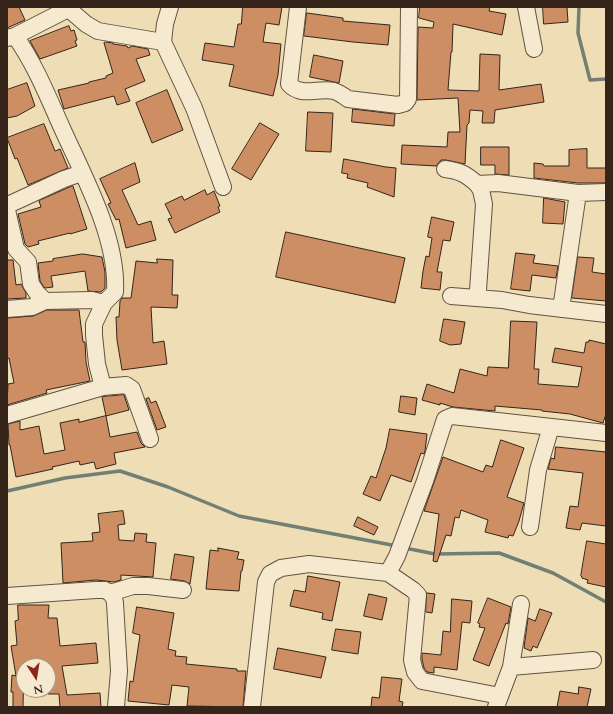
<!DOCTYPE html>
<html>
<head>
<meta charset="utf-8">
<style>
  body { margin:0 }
  #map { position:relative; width:613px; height:714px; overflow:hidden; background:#efdeb5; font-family:Cardo,serif }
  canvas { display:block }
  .frame { position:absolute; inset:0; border:8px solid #34241a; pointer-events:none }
  .north { position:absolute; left:16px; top:658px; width:40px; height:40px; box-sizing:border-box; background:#f5eacf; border:1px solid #a89b87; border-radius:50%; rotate:168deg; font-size:11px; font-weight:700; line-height:16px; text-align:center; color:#34241a }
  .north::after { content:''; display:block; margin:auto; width:14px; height:18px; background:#8f2418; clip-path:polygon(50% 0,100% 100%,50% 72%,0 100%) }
</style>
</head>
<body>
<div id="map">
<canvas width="613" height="714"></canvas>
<div class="frame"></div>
<div class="north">N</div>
</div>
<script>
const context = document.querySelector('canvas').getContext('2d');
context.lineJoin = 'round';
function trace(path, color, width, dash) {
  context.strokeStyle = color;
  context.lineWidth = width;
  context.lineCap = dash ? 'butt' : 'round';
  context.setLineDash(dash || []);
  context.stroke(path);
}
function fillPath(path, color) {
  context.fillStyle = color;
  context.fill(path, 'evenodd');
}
const stream = new Path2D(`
  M579 7 578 33 590 80 606 79
  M7 491 65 478 120 471 168 487 239 516 397 546
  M405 548 435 554 499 553 553 573 606 602`);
const building = new Path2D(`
  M7 7H19L25 20 7 28Z
  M243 7H282L279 25 266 23 263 42 281 44 278 75 273 96 229 86 234 65 202 60 205 43 234 47 238 24H241Z
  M420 7H490L489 11 506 14 502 35 453 24 452 52H451L448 90 479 91 480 54 500 55 499 90 541 84 544 102 495 110 494 123H482L483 111 470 110 469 123 467 125 465 164 446 160H441L436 166 401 164 402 145 447 147 448 132H460L458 98 417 100 418 27 433 28 434 22 419 18Z
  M543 7H567L568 22 544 24Z
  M307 13 343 18V21L390 25 388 45 353 42 304 36Z
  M69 26 71 31 74 30 77 40 75 41 77 46 40 59 30 41Z
  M106 42 113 43V44L127 46 128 48 132 46 148 49 150 55 136 59 145 81 125 89 130 101 117 105 114 96 64 109 58 90 89 83V82L106 78V76L113 73 104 43Z
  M314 55 343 61 339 83 310 77Z
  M27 83 35 106 17 116 7 118V90Z
  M167 90 183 130 152 143 136 103Z
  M353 109 395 114 394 126 352 122Z
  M308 112 333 113 331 152 306 151Z
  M260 123 279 134 251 180 232 169Z
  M44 124 55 151 60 149 68 168 28 185 17 158 15 159 7 138Z
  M481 147H509V175L495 174V165H481Z
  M587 149V168H606V183H578L534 178V163L543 164 544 166H569V150Z
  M344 159 386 167 396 168 394 197 367 187 368 183 347 178 348 174 342 173Z
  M135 163 140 182 122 190 138 225 151 221 156 240 126 248 119 219 116 220 108 204 111 203 100 179Z
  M73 186 87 229 70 234V233L38 241 39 244 28 247 25 244 18 214 41 207 39 201Z
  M205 190 207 195 214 191 220 206 218 207 220 212 175 233 168 219 172 218 165 204 182 196 184 200Z
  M544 198 565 202 563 224 543 223Z
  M432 217 454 222 450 241 443 240 437 272H442L440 290 421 288 423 271 426 256 429 257 432 238 428 237Z
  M286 232 405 258 395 303 276 277Z
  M516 253 535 255 533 263 558 266 556 278 532 275 530 291 511 289Z
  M83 254 102 257 105 272V288L101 292 88 291 85 271 51 276 53 287 45 288 44 287 40 281 38 263 53 261V259Z
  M578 257 594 258 592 272 606 274V301L572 298Z
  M157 259 173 260 172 295H178L177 308 151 307 153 343 164 341 167 364 122 370 117 340 116 317H119L120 301 122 298H131L136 261 157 263Z
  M7 260H13L16 285 21 284 26 293V298L7 299Z
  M47 310H79L83 342H85L86 362 90 381 46 390 47 393 7 405 8 384 14 383 9 358 7 359V318L33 316Z
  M444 319 465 322 461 344 450 345 440 341Z
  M511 321 537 322 534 369H539L538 384 578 387 582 367 552 362 555 348 584 353 586 342H589V340L606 344V414L603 423 570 414 542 411V410L495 406V411L453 407 440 403V405L422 400 427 384 454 393 460 369 487 376 488 367 508 368Z
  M124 395 129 410 106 416 102 397Z
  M401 396 417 398 415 415 399 412Z
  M149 398 151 403 156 401 166 427 157 430 146 399Z
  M106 416 110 437 137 432 141 443 145 447 114 453 116 464 96 469 94 462 80 465 79 461 52 467 53 469 16 477 10 445H9L8 424 20 421V430L39 426 44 454 65 450 60 423 79 419V422Z
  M390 429 427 434 425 451 424 454 421 453 411 482 391 475 380 501 363 494 371 476 376 478 386 448Z
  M501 440 524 448 507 497 524 503 519 521 513 536 509 535 508 538 485 532 488 520 461 510 459 518 455 517 451 536 446 535 437 562 433 561 439 514 424 511 443 457 483 472 486 465 492 467Z
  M556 447 606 452V526L582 523 580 530 566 528 570 506 578 507 583 473 548 469 551 458 554 459Z
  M123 511 125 524 118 525 119 540 134 541 135 533 147 534 146 542 156 543 153 577 121 575V580L114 582 96 580 63 583 61 543 93 541 92 533 100 532 98 514Z
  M358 517 378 527 374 535 354 526Z
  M587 541 606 544V587L587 583 588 580 582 578V577L581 576Z
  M218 548 239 552 237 559 244 560 242 571H241L239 591 206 589 210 550 218 551Z
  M175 554 194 557 190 584 184 581 171 579Z
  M308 576 340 582 332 621 322 619 323 613 290 606 294 590 305 592Z
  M427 593 435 594 432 613 426 612Z
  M369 594 387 598 382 620 364 616Z
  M488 598 511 607 508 624 506 623 489 666 473 660 485 628 479 627 480 624 478 623Z
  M452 599 472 601 470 623 462 622 457 670 434 667V673L427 672 424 668 422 659V653L441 655 443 631 450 632Z
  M18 605H49L48 618H57L60 646 96 643 98 663 62 666 67 695 100 693 101 707H60L59 694H48V666H41L40 661 24 663 23 707H13V692H11L12 675 16 676 11 646 17 645 15 621 18 620Z
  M137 607 174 613 168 649 176 651 175 656 187 657 186 664 237 669V671H246L243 707 187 706 189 687 172 685 169 705 128 701 130 681 133 682 140 635 133 633Z
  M540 609 552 613 537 648 533 646 531 651 524 648 528 618 535 621Z
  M336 629 361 632 358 654 332 650Z
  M278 648 326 657 321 678 274 669Z
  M382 677 402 679 399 701 403 702 402 707H371L372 697 379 698Z
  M579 687 591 689 587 707H557L560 691 578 694Z`);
const minor = new Path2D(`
  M170 7 165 24 163 42 194 108 223 187
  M298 7 289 84C302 98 318 87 334 91 340 93 344 96 348 99L398 105 405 103 408 99 409 7
  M526 7 534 49
  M15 36C35 64 48 97 62 128 84 177 118 238 115 292L104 303 94 324V335L97 364 103 387
  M7 38 15 36 66 10 71 11 86 24 98 31 163 42
  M445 169C460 171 466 174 477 184
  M451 296 502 300 529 305 606 314
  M476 298 478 290 484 204 481 190 477 184 498 183 578 193 606 192
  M45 301 37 293 31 284 28 262 16 249 7 210 8 205 64 179 82 173
  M7 309 32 307 45 301 92 300 104 303
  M561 309 578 193
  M7 415 103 387 126 385 132 389 150 439
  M530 527 538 470 551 427
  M388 573 397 556 425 481 445 419 452 416 606 433
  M110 593 114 598 115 603 119 671 116 707
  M7 596 96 590H105L110 593 133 586H148L183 590
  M511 667 593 660
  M252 707 266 582 270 574 281 568 309 564 388 573 413 590 418 595 412 660 415 672 422 681 500 696
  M496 707 511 667 521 604`);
trace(stream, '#717f74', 3.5);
fillPath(building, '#cd8e64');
trace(building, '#34241a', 1);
trace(minor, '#635241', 18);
trace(minor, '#f5eacf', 16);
</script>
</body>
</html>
